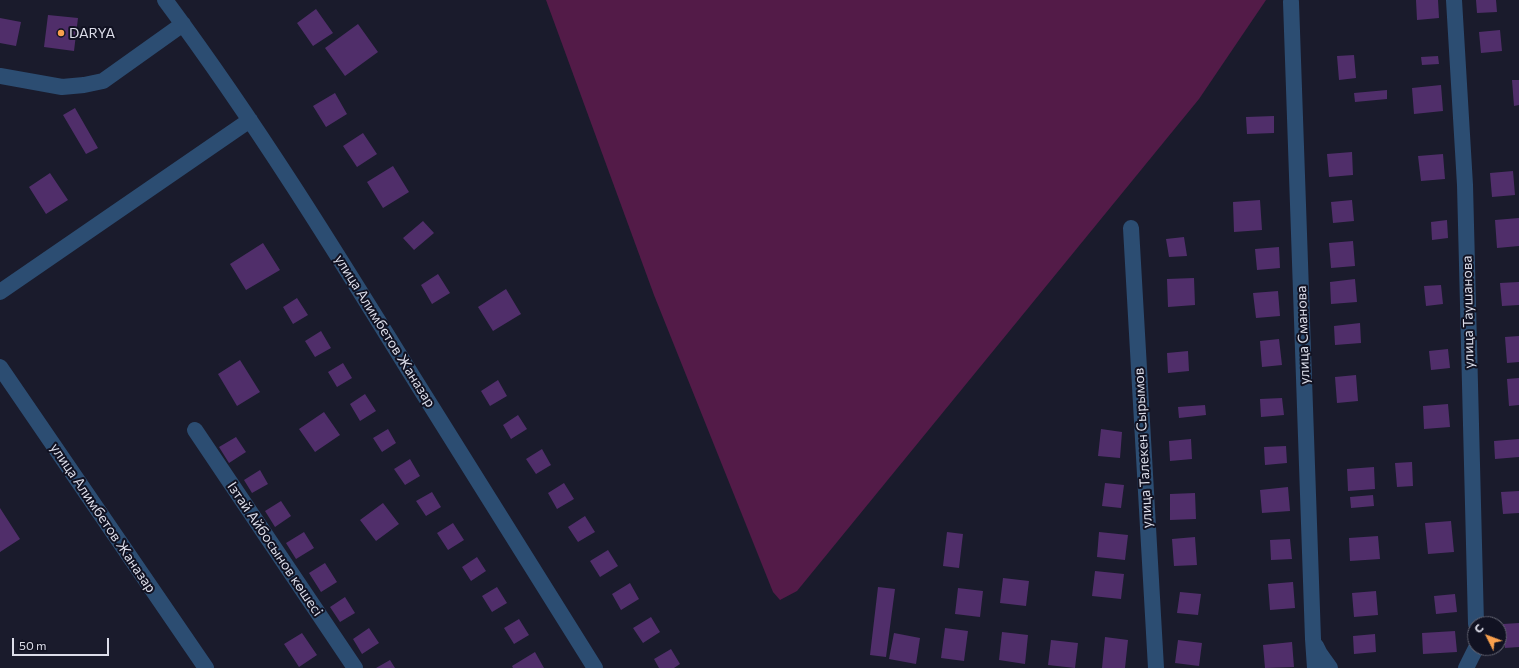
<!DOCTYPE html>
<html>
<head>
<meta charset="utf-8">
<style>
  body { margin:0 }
  #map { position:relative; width:1519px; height:668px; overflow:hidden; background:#1a1b2c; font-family:Commissioner,sans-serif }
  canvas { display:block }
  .north { position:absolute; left:1467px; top:616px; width:40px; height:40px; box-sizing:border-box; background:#111222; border:1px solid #636472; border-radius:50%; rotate:312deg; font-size:11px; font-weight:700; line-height:16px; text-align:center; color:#dddeea }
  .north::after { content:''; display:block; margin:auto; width:14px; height:18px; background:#f9a04d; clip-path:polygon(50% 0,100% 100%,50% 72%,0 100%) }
  .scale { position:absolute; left:12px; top:638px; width:97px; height:18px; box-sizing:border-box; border:2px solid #dddeea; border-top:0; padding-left:5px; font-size:12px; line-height:14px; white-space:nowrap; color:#dddeea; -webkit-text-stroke:3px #111222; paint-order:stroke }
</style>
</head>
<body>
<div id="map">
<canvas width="1519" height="668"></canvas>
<div class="north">С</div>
<div class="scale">50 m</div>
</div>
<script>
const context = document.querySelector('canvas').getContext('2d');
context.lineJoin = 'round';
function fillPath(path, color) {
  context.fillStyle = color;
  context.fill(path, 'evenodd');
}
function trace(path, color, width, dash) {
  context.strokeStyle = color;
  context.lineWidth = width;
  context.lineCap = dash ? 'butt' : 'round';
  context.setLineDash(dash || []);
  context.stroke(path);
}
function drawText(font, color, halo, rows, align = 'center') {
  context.font = font + ' Commissioner,sans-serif';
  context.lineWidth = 4;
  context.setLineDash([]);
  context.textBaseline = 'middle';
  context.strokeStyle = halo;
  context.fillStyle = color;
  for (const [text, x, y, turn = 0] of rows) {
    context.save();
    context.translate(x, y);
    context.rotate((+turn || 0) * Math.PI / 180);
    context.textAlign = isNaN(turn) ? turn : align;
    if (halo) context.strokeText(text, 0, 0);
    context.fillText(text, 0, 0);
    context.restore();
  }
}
const green = new Path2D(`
  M546 0H1266L1199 99 797 591 780 600 773 592 654 295Z`);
const building = new Path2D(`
  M1416 0H1438L1439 18 1417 20Z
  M1476 0H1496L1497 12 1477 13Z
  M316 9 333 33 313 46 297 23Z
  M48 15 78 18 74 51 44 47Z
  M0 18 21 22 16 46 0 43Z
  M358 24 378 52 345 76 325 48Z
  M1500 30 1502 51 1481 53 1479 32Z
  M1354 55 1356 78 1339 80 1337 56Z
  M1438 56 1439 64 1422 65 1421 57Z
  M1512 80H1519V105L1514 106Z
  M1441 85 1443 111 1414 114 1412 88Z
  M1387 90V99L1355 102 1354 93Z
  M335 93 347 114 326 127 313 106Z
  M75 108 98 148 86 154 63 115Z
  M1274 116V133L1247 134 1246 117Z
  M363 133 377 154 357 167 343 146Z
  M1352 152 1353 175 1329 177 1327 154Z
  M1443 154 1445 179 1421 181 1418 156Z
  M393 166 409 192 383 208 367 182Z
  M1513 171 1515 195 1492 197 1490 173Z
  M50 173 68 200 46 214 29 187Z
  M1260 200 1262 230 1234 232 1233 202Z
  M1352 200 1354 221 1333 223 1331 202Z
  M1519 218V246L1497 248 1495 220Z
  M1447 220 1448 238 1432 240 1431 222Z
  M423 221 434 233 414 250 403 238Z
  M1184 237 1187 256 1169 257 1166 239Z
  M1353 241 1355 266 1331 268 1329 243Z
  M263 243 280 270 246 290 230 264Z
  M1279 247 1280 268 1257 270 1255 249Z
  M438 274 450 293 432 304 421 285Z
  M1194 278 1195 305 1168 307 1167 279Z
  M1355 279 1357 302 1331 304 1330 282Z
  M1519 282V305L1502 306 1500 283Z
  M1441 285 1443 304 1426 306 1424 286Z
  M506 289 521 314 493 331 478 307Z
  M1278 291 1280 316 1256 318 1253 293Z
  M297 298 308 315 293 324 283 307Z
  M1360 323 1361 343 1335 345 1334 326Z
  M321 331 331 348 315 357 305 341Z
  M1519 336V362L1507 363 1505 337Z
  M1279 339 1282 365 1262 367 1260 341Z
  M1448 349 1450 368 1431 370 1429 351Z
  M1188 351 1189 371 1168 373 1167 353Z
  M240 360 260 392 237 406 218 374Z
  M343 363 352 378 337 387 328 372Z
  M1356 375 1358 401 1337 403 1335 377Z
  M1519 378V405L1509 406 1507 379Z
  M498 380 507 396 490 406 481 391Z
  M365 394 376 411 360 421 350 404Z
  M1282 398 1284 415 1261 417 1260 399Z
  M1448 404 1450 427 1424 429 1423 406Z
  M1205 405 1206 415 1179 418 1178 407Z
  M324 412 340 435 315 452 299 429Z
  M518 415 527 429 511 439 503 425Z
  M388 429 396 443 382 452 373 438Z
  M1101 429 1122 432 1120 458 1098 456Z
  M236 437 246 452 229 463 219 447Z
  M1191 439 1192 459 1170 461 1169 441Z
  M1519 439V457L1495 459 1494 441Z
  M1286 446 1287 463 1265 465 1264 447Z
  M542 449 551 465 536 474 526 459Z
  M410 459 420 476 405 485 394 469Z
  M1412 462 1413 486 1397 487 1395 463Z
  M1374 467 1375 489 1348 491 1347 469Z
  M260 470 268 484 252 493 244 480Z
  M564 483 574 499 557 509 548 493Z
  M1105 483 1124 485 1121 508 1102 506Z
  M1288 487 1290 511 1262 513 1260 490Z
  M1519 491V513L1503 514 1501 492Z
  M432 492 441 507 426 516 416 501Z
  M1195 493 1196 519 1170 520V494Z
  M1373 495 1374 506 1351 508 1350 497Z
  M281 501 291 516 275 527 265 511Z
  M383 503 399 524 376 541 360 520Z
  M0 508 20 539 0 552Z
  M585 516 595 532 578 542 568 527Z
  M1451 521 1454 552 1428 554 1425 523Z
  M453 523 464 540 448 550 437 533Z
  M304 532 314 548 296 559 286 543Z
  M947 532 963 534 959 568 943 566Z
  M1099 532 1128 535 1125 560 1097 557Z
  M1378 536 1380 559 1350 561 1349 538Z
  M1195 537 1197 565 1174 566 1172 539Z
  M1290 539 1292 559 1271 560 1270 540Z
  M608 550 618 566 600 577 590 561Z
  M477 557 486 571 471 581 462 567Z
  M325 563 337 582 321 592 309 573Z
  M1095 571 1124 574 1121 599 1092 596Z
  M1003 578 1029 581 1026 606 1000 603Z
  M1293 582 1295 608 1270 610 1268 584Z
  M630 583 639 599 621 610 612 594Z
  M497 587 507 603 492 612 482 596Z
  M878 587 895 589 886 657 870 655Z
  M958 588 983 591 980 617 955 614Z
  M1376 591 1378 615 1354 617 1352 593Z
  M1180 592 1201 594 1198 615 1177 613Z
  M1455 594 1457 612 1436 614 1434 596Z
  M345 597 355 613 340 622 330 607Z
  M651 617 660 632 643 643 633 628Z
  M519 619 529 635 514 644 504 628Z
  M1519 623V647L1505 648 1503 624Z
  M369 628 379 643 362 654 353 639Z
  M945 628 968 631 964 661 941 658Z
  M1455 631 1457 652 1423 654 1422 633Z
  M1002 632 1028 635 1025 664 999 660Z
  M302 633 317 655 299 667 284 644Z
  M894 633 920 638 916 664 889 659Z
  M1375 634 1376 652 1354 654 1353 636Z
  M1105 637 1128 640 1125 668H1102Z
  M1051 640 1078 643 1075 668 1048 665Z
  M1178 640 1202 643 1199 666 1175 663Z
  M1292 642 1294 667 1265 668 1263 645Z
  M671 649 680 664 674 668H659L654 659Z
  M535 652 544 668H513L512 666Z
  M390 660 395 668H376Z`);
const minor = new Path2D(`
  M165 0C255 121 334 249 413 377 473 474 534 571 595 668
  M1454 0 1465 185 1476 624
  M1291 2 1313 639 1315 668
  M0 76 62 87 84 85 103 81 183 24
  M1131 228 1156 668
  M0 292 250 120
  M0 367 206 668
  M195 430 355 668
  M1316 646 1320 654 1330 668
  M1466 668 1476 648`);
const markers = [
  [61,33,4,"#f9a04d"]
];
const poiNames = [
  ["DARYA",69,33]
];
const streetNames = [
  ["улица Таушанова",1468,312,-91],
  ["улица Алимбетов Жаназар",385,331,58],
  ["улица Сманова",1303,335,-92],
  ["улица Талекен Сырымов",1143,448,-93],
  ["улица Алимбетов Жаназар",103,518,56],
  ["Ізтай Айбосынов көшесі",275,549,56]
];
fillPath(green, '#531b48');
fillPath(building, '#502e6a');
trace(minor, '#2c4d72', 16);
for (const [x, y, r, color] of markers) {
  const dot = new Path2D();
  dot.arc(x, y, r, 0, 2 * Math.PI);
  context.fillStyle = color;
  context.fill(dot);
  trace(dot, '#111222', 1.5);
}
drawText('14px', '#dddeea', '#111222', poiNames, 'left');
drawText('14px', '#dddeea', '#111222', streetNames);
</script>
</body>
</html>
